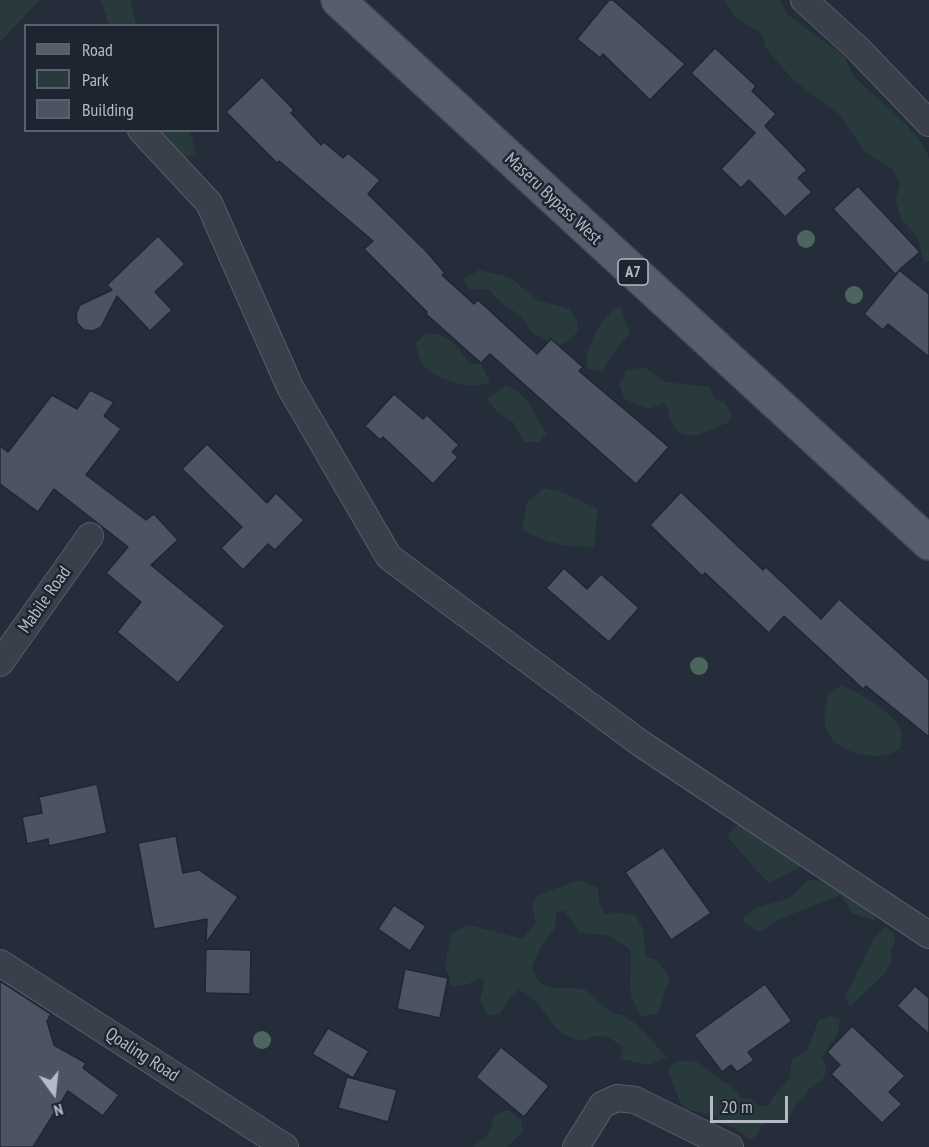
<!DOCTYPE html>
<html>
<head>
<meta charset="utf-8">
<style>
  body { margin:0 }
  #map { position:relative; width:929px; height:1147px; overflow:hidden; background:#252d3a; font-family:"PT Sans Narrow",sans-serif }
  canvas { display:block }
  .legend { position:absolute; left:24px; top:24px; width:195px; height:108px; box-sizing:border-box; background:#1e2430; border:2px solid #5a606c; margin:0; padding:8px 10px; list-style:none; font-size:18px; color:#b4bac6 }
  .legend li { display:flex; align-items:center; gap:12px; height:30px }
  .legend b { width:30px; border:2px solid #5a606c }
  .north { position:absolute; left:24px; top:1063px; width:60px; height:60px; -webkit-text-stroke:4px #1e2430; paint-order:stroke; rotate:165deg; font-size:16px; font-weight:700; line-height:24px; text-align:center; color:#b4bac6 }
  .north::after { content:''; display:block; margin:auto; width:21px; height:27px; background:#b4bac6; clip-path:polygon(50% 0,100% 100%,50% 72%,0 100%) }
  .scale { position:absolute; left:710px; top:1096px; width:78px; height:27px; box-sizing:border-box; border:3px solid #b4bac6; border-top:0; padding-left:8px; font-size:18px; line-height:21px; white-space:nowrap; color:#b4bac6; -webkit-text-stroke:4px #1e2430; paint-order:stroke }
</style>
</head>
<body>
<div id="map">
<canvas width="929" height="1147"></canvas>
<ul class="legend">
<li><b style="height:8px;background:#575e6b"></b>Road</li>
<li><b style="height:16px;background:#283a3c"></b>Park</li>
<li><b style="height:16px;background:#4c5463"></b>Building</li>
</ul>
<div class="north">N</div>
<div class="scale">20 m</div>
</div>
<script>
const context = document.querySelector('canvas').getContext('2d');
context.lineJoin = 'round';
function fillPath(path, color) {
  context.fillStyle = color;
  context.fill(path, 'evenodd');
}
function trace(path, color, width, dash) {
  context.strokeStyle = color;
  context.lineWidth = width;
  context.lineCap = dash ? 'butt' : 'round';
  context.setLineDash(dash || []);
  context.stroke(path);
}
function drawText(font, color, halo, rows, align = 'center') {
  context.font = font + ' "PT Sans Narrow",sans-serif';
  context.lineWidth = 5;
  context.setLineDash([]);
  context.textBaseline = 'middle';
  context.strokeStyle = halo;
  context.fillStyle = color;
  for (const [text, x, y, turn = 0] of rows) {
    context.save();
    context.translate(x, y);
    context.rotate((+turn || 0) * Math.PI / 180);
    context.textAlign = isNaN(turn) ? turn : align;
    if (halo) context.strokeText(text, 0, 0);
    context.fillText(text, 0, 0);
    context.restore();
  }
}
const green = new Path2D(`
  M0 0H40L0 42Z
  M101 0H130L136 25H109Z
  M725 0H780L788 15 843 55C849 62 849 72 856 78 873 97 925 134 929 159 929 186 929 232 929 261L924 262 918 238 902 220 895 201 900 184 893 170 863 150 841 116 794 81 766 48 762 34 733 15Z
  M155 131H187L192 136 196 154 181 159Z
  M479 270 511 278 537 300 570 309 577 322 578 331 572 338 559 346 531 332C520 306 504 312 489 289L468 290 464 279Z
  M615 308H621L630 333C619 347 609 355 603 372L587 369C585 345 599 324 615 308Z
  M426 333C449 333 457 347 470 364L481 363 490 383C470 390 439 381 424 366 419 361 418 351 415 344Z
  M644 367 665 382 710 387 714 398 725 403 731 414 728 423C713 427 684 448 673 425 669 418 669 410 665 403L648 409 624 399 619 383 626 376 624 371Z
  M505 386C528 391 535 417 547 433L539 442H524L513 422 497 412 487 399Z
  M544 488 564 493 598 509 594 547C566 548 547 543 522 530L527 502Z
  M842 685C859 694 899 713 902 735 902 739 900 745 900 749 878 764 829 753 825 724 823 715 827 704 828 695Z
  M741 823 804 865 769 883C754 869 743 853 728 838L732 829Z
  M579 880 598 888 599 901 605 914 614 912 635 915 643 929 646 957 656 960 670 977 658 1013 642 1017C638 1010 633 1002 631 995 628 979 634 963 629 948L609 936 579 932 564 910 556 913 555 928 542 945 532 966C539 996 560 986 584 989L612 1013 622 1015 636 1024 667 1057 649 1065 620 1059 623 1047C593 1024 594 1045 575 1039 546 1030 547 1002 519 990L511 997 500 1014 488 1015 480 1001 485 981 479 977 469 984 452 987 445 966 451 934 469 925 522 939 536 923 532 905 538 895Z
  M808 880 837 881 865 904 877 921 852 913 841 895 784 917 759 932 741 920 756 908 789 898Z
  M885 927C898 934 897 941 890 952L892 959 886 972 850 1007 845 997 873 940Z
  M832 1016 840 1019 838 1033 822 1057 826 1067 824 1078 809 1089 803 1098 796 1102 790 1117 780 1124 773 1121 761 1126 757 1136 750 1140 738 1130 722 1124 715 1116 685 1109C676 1097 675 1086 668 1073L672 1064C696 1055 699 1064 717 1077 729 1086 732 1084 741 1098L751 1099 759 1106H769L772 1098 789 1079 792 1060 807 1050 819 1020Z
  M508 1110 521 1119 523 1132 507 1147H473C477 1141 484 1140 488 1134 497 1120 487 1116 508 1110Z`);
const building = new Path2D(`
  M609 0H613L685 64 650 100 603 54 600 58 577 39Z
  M715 48 756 86 752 91 776 114 765 126 807 170 798 178 812 192 785 217 749 180 741 188 721 169 755 133 691 73Z
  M262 77 294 110 291 113 321 145 324 142 343 158 348 153 380 180 368 194 426 251 445 273 442 275 474 304 478 300 537 354 551 339 583 367 579 371 669 447 636 484 490 354 481 363 426 314 427 312 364 249 373 241 279 161 277 163 226 112Z
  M858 186 920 252 899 270 929 294V357L888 324 883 330 864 314 899 271 895 274 833 209Z
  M158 236 185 264 155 292 172 310 150 331 117 296 101 327 93 331 84 330 77 323 76 314 80 305 112 290 107 285Z
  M90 390 114 402 104 416 121 429 86 475 146 520 154 514 178 540 151 565 225 626 178 683 117 632 141 602 106 573 128 547 54 489 38 512 0 484V446L8 452 52 395 77 409Z
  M394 394 423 419 427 415 459 445 452 452 458 457 433 484 383 437 380 440 365 426Z
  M207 444 267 503 276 493 304 520 275 550 268 544 243 570 221 548 242 527 182 469Z
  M681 492 763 570 766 567 821 619 839 599 929 680V737L866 686 863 689 784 616 769 633 705 573 702 576 650 525Z
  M564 568 587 589 601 574 639 608 609 642 546 588Z
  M97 784 107 833 49 846 48 839 27 844 22 817 42 813 39 797Z
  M176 836 183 873 199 870 238 897 206 943 207 919 154 929 138 843Z
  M663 847 711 913 671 940 625 872Z
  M394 905 426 926 410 951 378 929Z
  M206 949 251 950 250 994 205 993Z
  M405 969 448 978 440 1018 397 1009Z
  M0 981 51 1014 47 1021 54 1045 86 1063 83 1068 119 1095 103 1116 68 1091 33 1147H0Z
  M765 984 792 1021 748 1052 754 1060 737 1072 731 1065 722 1072 694 1035Z
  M915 986 929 998V1034L897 1006Z
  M852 1026 905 1076 889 1092 902 1104 882 1123 831 1074 840 1065 827 1052Z
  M328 1028 369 1051 353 1078 312 1054Z
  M501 1047 549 1086 524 1117 476 1077Z
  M347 1077 397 1090 388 1122 338 1108Z`);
const minor = new Path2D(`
  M804 0 858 49 929 123
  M141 130 209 203 290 387 389 557 640 743 929 935
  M0 663 90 536
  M0 963 285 1147
  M576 1147 602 1105 617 1098 635 1100 730 1147`);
const primary = new Path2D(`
  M338 0 929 543`);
const trees = [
  [806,239],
  [854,295],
  [699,666],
  [262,1040]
];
const shields = [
  [633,272,30]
];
const shieldNames = [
  ["A7",633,272]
];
const streetNames = [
  ["Maseru Bypass West",553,199,43],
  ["Mabile Road",45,600,-55],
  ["Qoaling Road",142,1055,33]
];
fillPath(green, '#283a3c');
fillPath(building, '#4c5463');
trace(building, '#202632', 1.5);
trace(minor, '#575d69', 28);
trace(primary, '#424854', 36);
trace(minor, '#393f4b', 26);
trace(primary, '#575e6b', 33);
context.fillStyle = '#4d665d';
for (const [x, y] of trees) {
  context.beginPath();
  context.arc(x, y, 9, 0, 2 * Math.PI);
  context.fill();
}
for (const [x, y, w] of shields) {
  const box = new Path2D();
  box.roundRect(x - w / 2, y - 13, w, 26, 4.5);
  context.fillStyle = '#1e2430';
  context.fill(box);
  trace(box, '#b4bac6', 1.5);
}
drawText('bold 16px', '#b4bac6', null, shieldNames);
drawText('18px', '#b4bac6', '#1e2430', streetNames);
</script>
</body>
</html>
